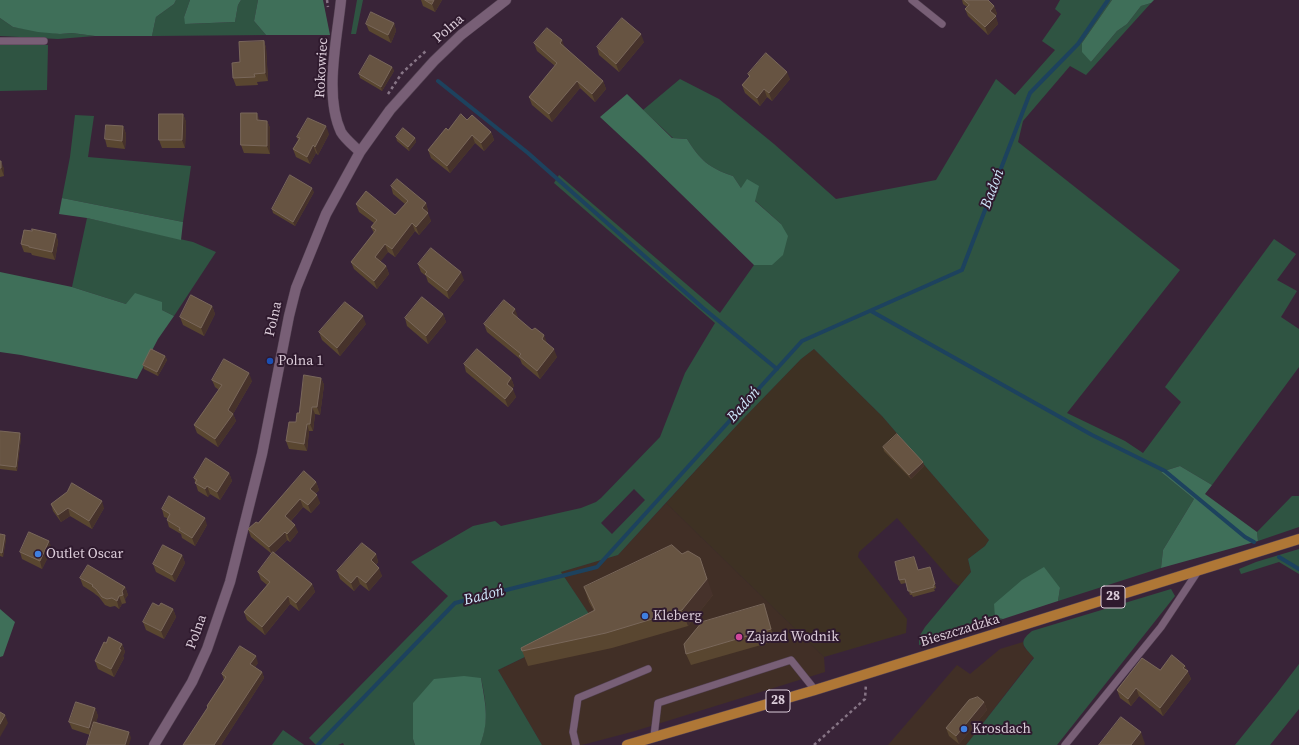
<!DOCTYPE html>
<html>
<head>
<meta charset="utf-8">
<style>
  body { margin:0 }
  canvas { display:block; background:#392438 }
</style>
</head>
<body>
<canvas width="1299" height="745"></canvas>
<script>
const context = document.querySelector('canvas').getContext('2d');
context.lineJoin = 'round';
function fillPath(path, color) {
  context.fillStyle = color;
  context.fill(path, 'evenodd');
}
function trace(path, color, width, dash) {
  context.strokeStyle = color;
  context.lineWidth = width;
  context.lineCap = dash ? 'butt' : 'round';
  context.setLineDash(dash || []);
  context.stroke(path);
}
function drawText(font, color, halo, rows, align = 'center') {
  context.font = font + ' "Source Serif 4",serif';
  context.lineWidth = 4;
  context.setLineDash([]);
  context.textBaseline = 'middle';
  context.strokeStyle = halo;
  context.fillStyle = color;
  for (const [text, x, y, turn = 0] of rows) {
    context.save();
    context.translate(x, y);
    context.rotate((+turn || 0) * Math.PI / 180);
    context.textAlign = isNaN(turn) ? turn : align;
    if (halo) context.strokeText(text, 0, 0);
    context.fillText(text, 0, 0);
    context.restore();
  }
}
const commercial = new Path2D(`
  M666 503 824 657 825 672 635 731 582 745H542L498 670 595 624 561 572 618 555Z
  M1023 642 1024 647 1034 657 966 745H888L957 665 970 674 1000 649Z`);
const industrial = new Path2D(`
  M814 349 882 416 989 540 985 546 968 559 971 572 959 586 953 582 897 518 859 552 858 557 907 619 906 633 824 657 666 503 739 423 801 359Z`);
const green = new Path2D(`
  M176 0H190L184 17 186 24 235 22 238 5 241 0H258L254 21 266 35 152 36 156 17 174 4Z
  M357 0H363L356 34H351Z
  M1060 0H1112L1082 43 1091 62 1117 31 1127 24 1141 6 1151 3 1086 75 1070 66 1023 121 1018 142 1180 270 1067 413 1125 441 1143 453 1181 402 1165 387 1274 239 1296 254 1277 280 1297 291 1281 317 1299 329V367L1212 485 1180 466 1161 472 1194 499 1163 550 1161 568 1058 601 1060 588 995 617 1003 619 919 645V637L925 627 971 572 968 559 985 546 989 540 882 416 814 349 801 359 739 423 618 555 561 572 595 623 498 670 542 745H480C489 722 486 701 481 678L413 739 415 745H344L343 743 338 745H316L309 738 448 596 411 562 473 526 495 521 501 526 581 508 596 502 601 498 660 437 685 373 715 323 554 183 559 175 720 313 754 265H772L781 224 741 188 733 176C709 168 700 160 687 139L673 138 643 110 680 79 719 99 774 144 836 199 936 180 996 79 1015 95 1055 50 1042 41 1061 14 1055 9ZM634 489 645 500 612 534 601 523Z
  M0 18 13 27 60 34 72 33 95 36 58 39 0 36Z
  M0 43 48 45 47 90 0 91Z
  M75 115 94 116 88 157 191 166 183 222 62 198 70 157Z
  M87 218 193 242 216 252 174 316 162 310 126 304 72 287Z
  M1292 496H1299V527L1258 541 1257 532Z
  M1299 549V574L1279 562 1241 574 1239 569 1256 562Z
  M1171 589 1175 596 1057 745H966L1034 658C1024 646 1017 643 1032 631Z
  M1299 664V709L1270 745H1235L1277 693Z
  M283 730 303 744 304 745H272Z`);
const forest = new Path2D(`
  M0 0H176L174 4 156 17 152 36H95L72 33 60 34 38 32 13 27 0 18Z
  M190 0H241L238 5 235 22 185 24 184 17Z
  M258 0H323L330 35H266L254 21Z
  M1112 0H1154L1151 3 1141 6 1127 24 1117 31 1091 62 1082 52V43Z
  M627 94 672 138 687 139C700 160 709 168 733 176L741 188 747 179 759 186 755 201 781 224 788 236 783 255 772 265H754L642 156 600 117Z
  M62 198 183 222 181 240 87 218 59 214Z
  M0 272 72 287 126 304 135 293 162 302V310L174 316 158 339 137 379 21 355 0 352Z
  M1180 466 1212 485 1205 494 1257 532 1258 541 1161 568 1163 550 1194 499 1161 472Z
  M1044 567 1060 588 1058 601 1003 619 995 617 994 604 1022 580Z
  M0 609 15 622 3 656 0 657Z
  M464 676 481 678C485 703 490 720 480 745H415L413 739V703L434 679Z`);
const stream = new Path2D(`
  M438 81 528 153 703 308 777 369
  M871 311 1092 435 1165 471 1245 537 1254 542
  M1279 557 1299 569
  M318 745 455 603 597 567 802 341 962 270 1030 93 1078 44 1108 0`);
const path = new Path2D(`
  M327 0 328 7
  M388 94 402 73 427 50
  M814 745 865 699 866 684`);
const lane = new Path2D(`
  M912 0 942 24
  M0 41H44
  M654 736 658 703 791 660 815 690
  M576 745 573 732 578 698 648 669
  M1065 745 1161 627 1198 571`);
const street = new Path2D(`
  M341 0C337 39 324 96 341 132 345 139 354 146 360 152
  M154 745 192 682 207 649 230 582 262 454 289 316 296 288 326 214 360 152 390 110 434 61 461 35 506 0`);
const primary = new Path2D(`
  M627 745 815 690 1299 539`);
const wall = new Path2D(`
  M421 0H442L435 12 423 6Z
  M962 0H985L994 6 997 14 995 16 998 24 988 35 968 16 965 9 967 7 963 4Z
  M394 23 396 31 391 43 369 31 366 24Z
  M264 41 266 48 268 81 257 82 258 85 236 86 233 78 240 62Z
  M644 42 619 72 599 55 597 47Z
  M534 43 564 47 603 81 606 89 595 102 580 88 552 122 532 105 529 97 555 66 537 51Z
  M392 67 394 71 382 91 360 78 359 74Z
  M748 74 790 79 772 101 767 97 760 106 745 93 742 85 749 77Z
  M183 114 186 122 185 148H162L159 140Z
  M467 120 491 132 494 140 484 151 475 143 450 173 431 158 428 150 448 130Z
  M267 121 270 128V154L244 153 241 145Z
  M123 126 126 134 125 149 107 147 105 139Z
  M329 134 318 155 316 153 310 164 296 157 293 149 298 140 297 137Z
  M396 137 415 138 416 142 409 151 397 141Z
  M0 161 4 169V176L0 177Z
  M391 186 426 203 428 211 427 213 431 221 419 235 415 231 395 257 388 252 380 261 386 266 389 274 377 289 354 269 351 262 374 233 371 227 374 223 359 212 356 204 395 215 405 204 393 194Z
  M314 192 295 226 273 213 272 209Z
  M56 234 58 242 55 260 32 255 31 253 24 252 21 244Z
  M418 264 464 280 449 299 428 282 426 276 421 272Z
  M212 306 215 314 204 336 183 325 180 317Z
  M443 314 446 322 428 344 407 326 405 318Z
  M518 317 517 318 547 343 557 357 540 379 522 364 520 359 487 332 484 324Z
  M366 324 340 356 322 340 319 332Z
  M165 356 167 360 158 376 144 369 143 365Z
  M464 364 511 378 514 386 512 389 516 397 508 407 466 372Z
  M321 378 324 385 320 415 315 414 313 431H309L307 451 289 449 286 441 296 422 299 413Z
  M212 380 252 381 233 414 236 421 218 447 197 433 194 425 219 390 215 387Z
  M0 431 21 437 17 471 0 469Z
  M883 447 923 462 924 466 911 479 884 451Z
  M229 473 232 481 220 500 210 494 208 497 198 491 194 478Z
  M316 482 319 490 315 494 320 503 311 513 303 507 291 521 298 532 290 542 287 540 274 553 312 584 315 592 299 611 290 604 265 635 247 620 244 612 267 585 261 580 258 572 272 554 251 537 248 529 258 523Z
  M51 504 104 508 92 529 70 516 61 522 53 511Z
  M162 509 207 525 195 546 182 538 181 534 169 527 167 520V518L164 517Z
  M0 534 6 539 3 557 0 556Z
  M52 549 42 569 22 559 20 552Z
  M376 554 378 562 376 565 382 576 369 591 360 584 354 591 340 579 337 571Z
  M182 555 185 563 175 582 156 572 153 564Z
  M915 561 918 570 930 567 936 588 934 589 935 591 913 597 912 595H910L906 583 901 584 899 580Z
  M80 578 125 587 128 595 125 599 126 603 122 604 119 609 115 606 110 607 105 605 99 597 95 594 94 593 83 586Z
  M584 587 713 595 688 626 612 648 528 666 521 648 594 611 589 602Z
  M764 604 768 616 775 641 691 665 686 654Z
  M159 606 173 609 176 617 164 639 146 630 143 622Z
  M106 643 122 644 125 652 123 656 124 658 114 677 98 669 95 661Z
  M258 663 255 667 262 672 264 678 221 745H183L208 709 207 706 224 680 222 674Z
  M1185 666 1191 679 1163 716 1139 696 1131 706 1120 698 1117 690 1160 670Z
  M984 702 987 710 959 744 949 736 946 728Z
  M95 708 98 716 96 722 131 738 90 735 72 729 69 722Z`);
const shadedWall = new Path2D(`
  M434 0H442L435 12 432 4Z
  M994 6 997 14 993 19 990 11Z
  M996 16 998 24 988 35 985 27Z
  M394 23 396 31 391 43 388 35Z
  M641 34 644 42 619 72 616 64Z
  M562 40 565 48 560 43Z
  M264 41 266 48 268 81 265 73Z
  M392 67 394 71 382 91 381 87Z
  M787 72 790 79 772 101 769 93Z
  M577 81 580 88 552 122 549 114Z
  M603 81 606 89 595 102 592 94Z
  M764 89 767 97 760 106 757 98Z
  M257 113 260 121 257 120Z
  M183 114 186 122 185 148 182 140Z
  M267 121 270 128V154L267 146Z
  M123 126 126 134 125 149 122 141Z
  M326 126 329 134 318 155 315 147Z
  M491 132 494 140 484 151 481 143Z
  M472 135 475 143 450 173 447 166Z
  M415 138 416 142 409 151 408 147Z
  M313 145 316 153 310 164 307 157Z
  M1 161 4 169V176L1 168Z
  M312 188 314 192 295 226 293 222Z
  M426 203 428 211 425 216 422 208Z
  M428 213 431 221 419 235 416 227Z
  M412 223 415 231 395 257 392 249Z
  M56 234 58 242 55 260 52 252Z
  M385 244 388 252 378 265 375 257Z
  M386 266 389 274 377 289 374 281Z
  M461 272 464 280 449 299 447 291Z
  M212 306 215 314 204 336 201 328Z
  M515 309 518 317 515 321 512 313Z
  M443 314 446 322 428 344 426 336Z
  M363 316 366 324 340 356 337 348Z
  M544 335 547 343 542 339Z
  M554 349 557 357 540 379 537 371Z
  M165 356 167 360 158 376 157 372Z
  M249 373 252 381 233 414 236 421 218 447 215 439 228 410Z
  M321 378 324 385 320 415 317 407Z
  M511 378 514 386 510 392 507 384Z
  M513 389 516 397 508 407 505 399Z
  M312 407 315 414 313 431 310 424Z
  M307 424 309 431 307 451 304 444Z
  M20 433 21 437 17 471 16 467Z
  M923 462 924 466 911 479 909 475Z
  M229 473 232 481 220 500 217 492Z
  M316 482 319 490 312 497 310 489Z
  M207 486 210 494 208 497 205 489Z
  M317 495 320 503 311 513 308 505Z
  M300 499 303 507 288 524 285 516Z
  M102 501 104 508 92 529 89 521Z
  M68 508 70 516 61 522 58 515Z
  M205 518 207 525 195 546 192 538Z
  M295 525 298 532 290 542 287 534Z
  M285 532 287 540 272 555 269 547Z
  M5 535 6 539 3 557 2 553Z
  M49 541 52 549 42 569 40 561Z
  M376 554 378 562 373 568 371 560Z
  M182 555 185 563 175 582 172 575Z
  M700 558 713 595 688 626 682 610Z
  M379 568 382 576 369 591 366 583Z
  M357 576 360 584 354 591 351 583Z
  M312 584 315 592 299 611 296 603Z
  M125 587 128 595 125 599 126 603 122 591Z
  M119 596 122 604 119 609 117 601Z
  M288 596 290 604 265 635 262 627Z
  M764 604 768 616 775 641 771 629Z
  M173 609 176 617 164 639 161 631Z
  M122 644 125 652 123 656 124 658 114 677 111 669Z
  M256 656 258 663 252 671 250 664Z
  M1185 666 1191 679 1163 716 1160 708Z
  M262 672 264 678 221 745H214Z
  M1136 688 1139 696 1131 706 1128 699Z
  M984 702 987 710 959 744 956 736Z
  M95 708 98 716 92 736 89 728Z
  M5 715 8 723 0 737V724Z
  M129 732 131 738 129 745H125Z
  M1141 732 1145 744 1144 745H1131Z`);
const building = new Path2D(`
  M425 0H434L432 4Z
  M964 0H988L994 6 990 11 996 16 985 27 965 9 969 5Z
  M371 12 394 23 388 35 366 24Z
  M622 18 641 34 616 64 597 47Z
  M547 28 562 40 560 43 603 81 592 94 577 81 549 114 529 97 557 63 534 43Z
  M264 41 265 73 254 74 255 77 233 78 232 63 240 62 239 42Z
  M766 53 787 72 769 93 764 89 757 98 742 85 750 76 748 74Z
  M370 55 392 67 381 87 359 74Z
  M241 113H257V120L267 121V146L241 145Z
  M159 114H183L182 140H159Z
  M461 114 467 120 472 115 491 132 481 143 472 135 447 166 428 150 446 128 448 130Z
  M308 118 326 126 315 147 313 145 307 157 293 149 300 138 297 137Z
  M106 125 123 126 122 141 105 139Z
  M403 128 415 138 408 147 396 137Z
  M0 161H1V168H0Z
  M290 175 312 188 293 222 272 209Z
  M397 179 426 203 422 208 428 213 416 227 412 223 392 249 385 244 375 257 386 266 374 281 351 262 376 230 371 227 377 220 356 204 366 191 395 215 408 201 391 186Z
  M32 229 56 234 52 252 29 247V246L21 244 24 230 32 231Z
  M431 248 461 272 447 291 425 274 427 272 418 264Z
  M191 295 212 306 201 328 180 317Z
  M422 297 443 314 426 336 405 318Z
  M504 300 515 309 512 313 532 330 535 328 544 335 542 339 554 349 537 371 519 356 521 354 484 324Z
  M345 302 363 316 337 348 319 332Z
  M151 349 165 356 157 372 143 365Z
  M477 349 511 378 507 384 513 389 505 399 464 364Z
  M224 359 249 373 228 410 233 414 215 439 194 425 222 385 212 380Z
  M304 375 321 378 317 407H312L310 424H307L304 444 286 441 289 422H296L297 413H299Z
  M0 431 20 433 16 467 0 465Z
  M897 434 923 462 909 475 883 447Z
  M206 458 229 473 217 492 207 486 205 489 195 483 197 480 194 478Z
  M304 471 316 482 310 489 317 495 308 505 300 499 285 516 295 525 287 534 285 532 269 547 248 529 256 522 258 523Z
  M72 483 102 501 89 521 68 508 58 515 51 504 67 492Z
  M169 496 205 518 192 538 179 530 180 528 167 520 170 514 162 509Z
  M29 532 49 541 40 561 20 552Z
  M0 534 5 535 2 553 0 552Z
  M362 543 376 554 371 560 379 568 366 583 357 576 351 583 337 571Z
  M163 545 182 555 172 575 153 564Z
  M672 545 682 554 688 551 700 558 707 579 682 610 606 633 522 651 521 648 595 610 584 587Z
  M273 552 312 584 296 603 288 596 262 627 244 612 270 582 258 572Z
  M914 557 918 570 930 567 935 584 933 585 934 587 911 593V591H908L905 579 899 580 895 562Z
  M88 565 125 587 122 591 123 595 119 596 117 601 112 598 107 599 102 597 96 589 92 586 93 585 80 578Z
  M153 603 159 606 161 603 173 609 161 631 143 622Z
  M764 604 771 629 686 654 684 644 702 622Z
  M109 637 122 644 119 649 121 650 111 669 95 661 104 642 106 643Z
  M240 646 256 656 250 664 262 672 214 745H183L208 707 207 706 226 677 222 674Z
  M1172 655 1185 666 1183 668 1188 671 1160 708 1136 688 1128 699 1117 690 1142 658 1160 670Z
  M978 697 984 702 956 736 946 728 969 700Z
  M76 702 95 708 89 728 69 722Z
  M0 712 5 715 0 724Z
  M1121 717 1141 732 1131 745H1099Z
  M94 722 129 732 125 745H87Z`);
const markers = [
  [270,361,4,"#1a4fb4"],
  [38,554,4,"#3f7fe0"],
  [645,616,4,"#3f7fe0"],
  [739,637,4,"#d1479c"],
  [964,729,4,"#3f7fe0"]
];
const shields = [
  [1113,597,24],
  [778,701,24]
];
const shieldNames = [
  ["28",1113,597],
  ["28",778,701]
];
const streetNames = [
  ["Polna",449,29,-41],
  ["Rokowiec",322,68,-87],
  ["Polna",274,319,-77],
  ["Bieszczadzka",960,631,-17],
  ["Polna",197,632,-70]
];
const poiNames = [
  ["Polna 1",278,361],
  ["Outlet Oscar",46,554],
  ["Kleberg",653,616],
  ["Zajazd Wodnik",747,637],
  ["Krosdach",972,729]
];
const waterNames = [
  ["Badoń",993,189,-69],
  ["Badoń",744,405,-48],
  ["Badoń",484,596,-14]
];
fillPath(commercial, '#412f26');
fillPath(industrial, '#3e3123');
fillPath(green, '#2f5442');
fillPath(forest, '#3f6f59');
trace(stream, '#1d425e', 4);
trace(lane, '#544253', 8);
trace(street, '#544253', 11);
trace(primary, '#544253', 11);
trace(path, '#877586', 2.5, [3, 3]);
trace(lane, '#785f76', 7);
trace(street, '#785f76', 10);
trace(primary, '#af7736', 10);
fillPath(wall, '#594630');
fillPath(shadedWall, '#46322b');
fillPath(building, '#675442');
trace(building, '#79675a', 1);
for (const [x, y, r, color] of markers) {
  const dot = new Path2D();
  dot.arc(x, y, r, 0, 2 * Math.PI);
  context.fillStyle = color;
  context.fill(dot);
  trace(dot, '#2f1a2e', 1.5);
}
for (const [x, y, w] of shields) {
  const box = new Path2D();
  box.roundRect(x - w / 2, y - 11, w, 22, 3);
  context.fillStyle = '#2f1a2e';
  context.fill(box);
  trace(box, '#dbccd9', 1);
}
drawText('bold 13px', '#dbccd9', null, shieldNames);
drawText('14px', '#dbccd9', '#2f1a2e', streetNames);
drawText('14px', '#dbccd9', '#2f1a2e', poiNames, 'left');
drawText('italic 15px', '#cfe7fb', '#2f1a2e', waterNames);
</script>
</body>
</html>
